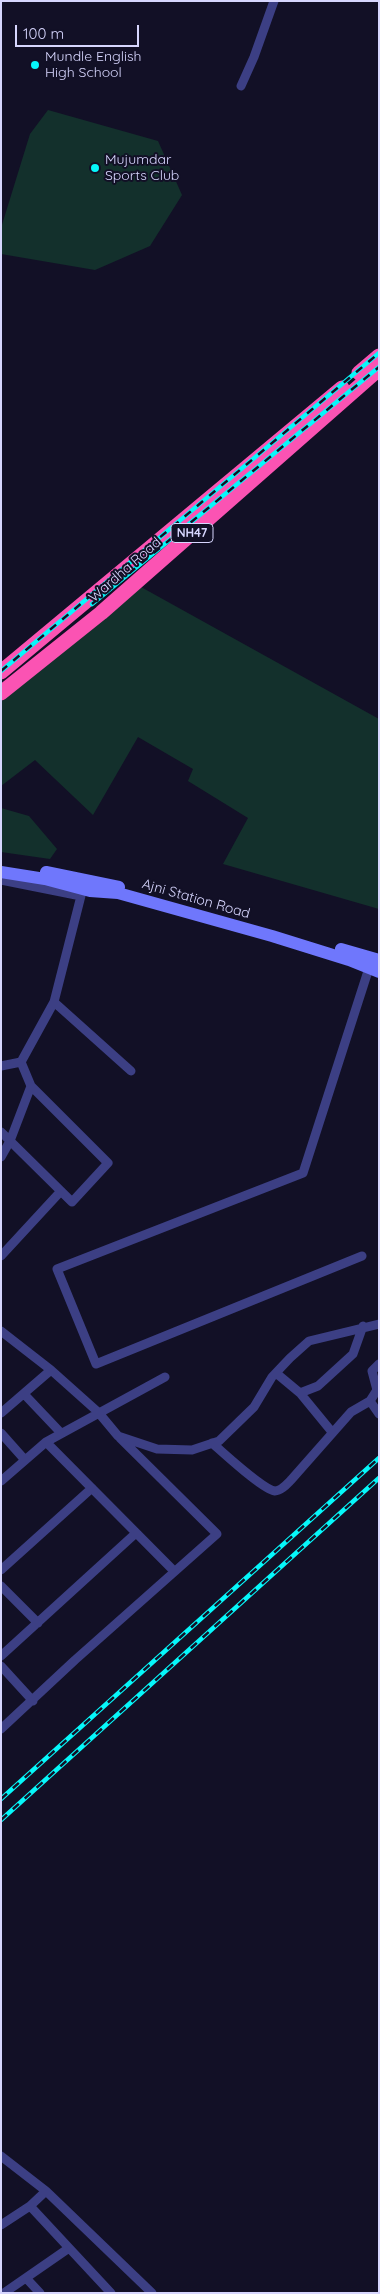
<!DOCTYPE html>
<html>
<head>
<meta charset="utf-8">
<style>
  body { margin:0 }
  #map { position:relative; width:380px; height:2294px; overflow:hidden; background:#121026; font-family:Quicksand,sans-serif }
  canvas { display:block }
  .frame { position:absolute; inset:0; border:2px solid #d7d6fe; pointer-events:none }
  .scale { position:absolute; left:15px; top:25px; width:124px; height:22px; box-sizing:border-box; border:2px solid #d7d6fe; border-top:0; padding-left:6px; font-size:15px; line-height:18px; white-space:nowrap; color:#d7d6fe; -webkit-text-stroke:4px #121026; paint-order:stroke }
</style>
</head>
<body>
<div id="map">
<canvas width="380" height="2294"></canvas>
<div class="frame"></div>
<div class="scale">100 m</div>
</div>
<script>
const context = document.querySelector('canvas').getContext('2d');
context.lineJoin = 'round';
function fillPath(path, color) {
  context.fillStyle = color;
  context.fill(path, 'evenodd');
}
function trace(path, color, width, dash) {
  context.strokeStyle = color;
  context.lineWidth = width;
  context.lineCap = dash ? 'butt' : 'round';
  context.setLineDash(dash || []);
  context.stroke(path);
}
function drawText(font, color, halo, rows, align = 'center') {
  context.font = font + ' Quicksand,sans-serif';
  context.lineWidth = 4;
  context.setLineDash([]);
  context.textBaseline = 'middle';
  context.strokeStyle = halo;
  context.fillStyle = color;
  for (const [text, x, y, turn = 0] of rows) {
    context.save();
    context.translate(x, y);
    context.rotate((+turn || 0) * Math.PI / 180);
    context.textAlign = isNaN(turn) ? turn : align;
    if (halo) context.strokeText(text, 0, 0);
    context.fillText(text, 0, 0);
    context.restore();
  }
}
const green = new Path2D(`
  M48 110 158 141 182 195 150 246 95 270 1 254V228L30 134Z
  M141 587 379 719V909L223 864 248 818 188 781 193 769 138 737 93 815 35 760 1 786V699Z
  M1 808 29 816 57 849 50 859 1 852Z`);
const street = new Path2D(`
  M241 86 254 57 274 1
  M1 880 81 896
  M54 1002 131 1071
  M21 1062 54 1002 84 884
  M1 1066 21 1062
  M1 1132 72 1202 108 1163 31 1086 21 1062
  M1 1157 10 1141 31 1086
  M1 1256 61 1191
  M362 1256 96 1364 57 1269 303 1173 369 968
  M1 1331 51 1370 98 1412 118 1436 157 1449 192 1450 219 1441 254 1407 272 1377 290 1358 309 1341 379 1324
  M379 1364 372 1371 377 1390 370 1401 379 1414
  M276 1373 300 1393 318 1386 353 1354 363 1326
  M300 1393 332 1432
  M24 1394 61 1433
  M1 1413 51 1370
  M1 1433 25 1460
  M46 1442 174 1571
  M212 1443C224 1453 262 1489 275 1491 281 1491 287 1484 291 1480L351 1412 370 1401
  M1 1481 46 1442 165 1377
  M1 1570 92 1488
  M1 1586 38 1623
  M1 1656 136 1533
  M1 1666 33 1701
  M1 1729 75 1660 217 1534 120 1438
  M1 2156 46 2191 30 2206 1 2225
  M46 2191 152 2293
  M30 2206 111 2293
  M26 2278 40 2293
  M4 2293 69 2248`);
const secondary = new Path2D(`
  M1 872 45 879 90 891 118 893 272 936 349 960 379 972
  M46 872 119 887
  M341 949 379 960`);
const highway = new Path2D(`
  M359 373 379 356
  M1 672 342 388
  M1 693 101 613 379 369`);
const rail = new Path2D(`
  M92 604 379 367
  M1 671 379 353
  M1 1799 379 1458
  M1 1820 379 1478`);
const markers = [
  [35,65,5,"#06f7fa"],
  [95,168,5,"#06f7fa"]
];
const shields = [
  [192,533,42]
];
const shieldNames = [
  ["NH47",192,533]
];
const poiNames = [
  ["Mundle English",45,57],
  ["High School",45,73],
  ["Mujumdar",105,160],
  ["Sports Club",105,176]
];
const streetNames = [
  ["Wardha Road",125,570,-41],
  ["Ajni Station Road",196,899,16]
];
fillPath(green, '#13302c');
trace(street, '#3c3f84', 9);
trace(secondary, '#6f77fc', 12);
trace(highway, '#fb53b3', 15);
trace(rail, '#06f7fa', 4.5);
trace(rail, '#121026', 2.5, [8]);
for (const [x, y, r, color] of markers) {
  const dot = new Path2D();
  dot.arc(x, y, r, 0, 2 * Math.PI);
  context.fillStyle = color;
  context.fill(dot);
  trace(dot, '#121026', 2);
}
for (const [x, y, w] of shields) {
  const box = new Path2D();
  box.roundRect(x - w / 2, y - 9.5, w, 19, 4);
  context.fillStyle = '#121026';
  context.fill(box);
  trace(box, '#d7d6fe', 1);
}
drawText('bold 12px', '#d7d6fe', null, shieldNames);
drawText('14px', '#d7d6fe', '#121026', poiNames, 'left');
drawText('14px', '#d7d6fe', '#121026', streetNames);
</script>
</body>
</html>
